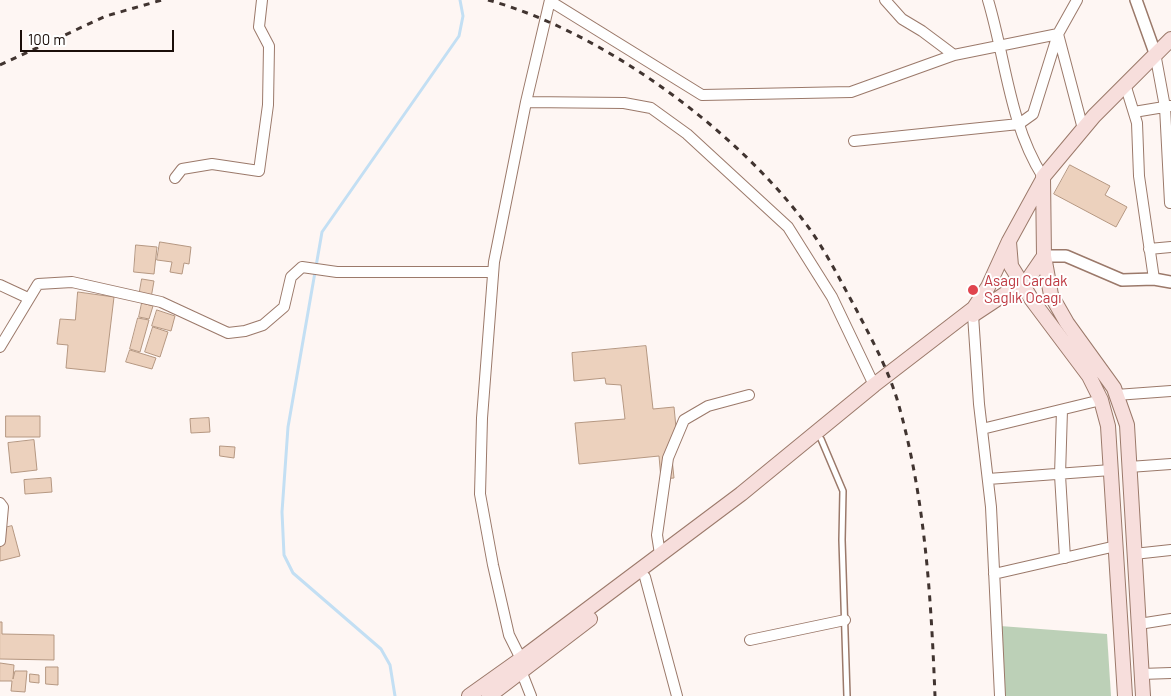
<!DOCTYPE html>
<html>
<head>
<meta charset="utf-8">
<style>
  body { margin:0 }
  #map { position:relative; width:1171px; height:696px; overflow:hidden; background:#fef6f3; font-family:Barlow,sans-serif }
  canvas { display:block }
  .scale { position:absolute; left:20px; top:30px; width:154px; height:22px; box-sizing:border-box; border:2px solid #1b0e09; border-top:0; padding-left:6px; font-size:15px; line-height:18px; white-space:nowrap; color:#1b0e09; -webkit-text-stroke:4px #fff; paint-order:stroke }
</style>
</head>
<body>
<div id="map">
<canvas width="1171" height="696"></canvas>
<div class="scale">100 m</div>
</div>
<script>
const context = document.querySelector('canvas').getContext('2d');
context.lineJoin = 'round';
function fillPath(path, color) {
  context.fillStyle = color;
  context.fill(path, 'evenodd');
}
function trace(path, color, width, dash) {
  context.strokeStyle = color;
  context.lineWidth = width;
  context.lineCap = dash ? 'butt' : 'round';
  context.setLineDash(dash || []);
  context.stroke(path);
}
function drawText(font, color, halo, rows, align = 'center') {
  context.font = font + ' Barlow,sans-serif';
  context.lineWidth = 4;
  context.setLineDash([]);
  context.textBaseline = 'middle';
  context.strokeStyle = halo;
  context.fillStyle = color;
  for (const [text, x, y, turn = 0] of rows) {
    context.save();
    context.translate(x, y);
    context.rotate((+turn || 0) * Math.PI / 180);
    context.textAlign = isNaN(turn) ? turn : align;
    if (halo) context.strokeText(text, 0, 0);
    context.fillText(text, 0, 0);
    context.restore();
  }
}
const forest = new Path2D(`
  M1000 626 1107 634 1111 696H1005Z`);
const stream = new Path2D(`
  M395 696 390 665 381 649 293 573 284 555 282 512 288 427 322 232 459 36 463 16 460 0`);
const building = new Path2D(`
  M1070 165 1110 186 1105 195 1127 207 1116 227 1054 194Z
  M160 242 191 247 189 264 184 263 182 274 170 272 172 262 157 260Z
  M136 245 157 247 154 274 134 272Z
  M142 279 154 281 151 298 139 296Z
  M78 292 114 297 105 372 66 368 68 345 57 344 60 319 75 320Z
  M142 303 153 306 149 319 139 317Z
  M157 310 175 316 171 331 152 326Z
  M138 318 149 320 140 352 130 349Z
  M153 327 168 332 160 357 145 352Z
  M646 346 653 409 674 407 678 448 671 449 674 478 661 479 659 456 579 464 575 423 625 419 621 385 606 384 605 378 574 381 572 353Z
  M130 350 156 358 152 369 126 362Z
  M6 416H40V437H6Z
  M209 418 210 432 191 433 190 419Z
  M34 440 37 470 11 473 8 443Z
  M220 446 235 447 234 458 220 456Z
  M51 478 52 492 25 494 24 480Z
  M12 526 20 556 0 561V529Z
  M0 622H2V634L54 635V660L0 659Z
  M0 663 14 665 13 679 15 671H27L25 692 11 691 12 681H0Z
  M46 667H58V685L46 684Z
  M30 674 39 675V683L30 682Z`);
const service = new Path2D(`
  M821 439 843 491 842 540 847 696`);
const minor = new Path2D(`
  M885 0 902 19 922 31 954 55
  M988 0C1006 60 1009 123 1043 177
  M550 1 702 95 851 92 954 55 1058 34 1083 129
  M1155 53 1165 107 1170 203
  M1125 84 1137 123 1139 176 1154 279
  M526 102 624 103 651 108 687 134 788 227 832 297 874 385
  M1134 112 1170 106
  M854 141 1019 124 1033 114 1058 34 1077 0
  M175 178 182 169 212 164 259 171 268 105 269 46 259 27 262 0
  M1149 249 1171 247
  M0 285 28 298
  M973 315 979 404 991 507 1000 696
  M0 347 38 284 72 282 161 302 228 333 245 331 263 325 284 307 291 277 302 267 337 272H493
  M1116 395 1171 391
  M1062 410 1060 475 1065 558
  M982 429 1101 400
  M1129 467 1171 464
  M988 479 1111 470
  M0 503 3 507 0 541
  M660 554 657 535 668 458 684 420 708 406 749 395
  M1134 554 1171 550
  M994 574 1116 546
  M645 577 677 696
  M1139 624 1171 619
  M750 640 845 620
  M1141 674 1171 673
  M531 696 520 668 521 659 509 635 493 565 480 494 482 418 494 262 526 102 550 0`);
const tertiary = new Path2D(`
  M1136 0 1155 53
  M1044 256H1066L1122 280 1154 279 1171 282`);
const secondary = new Path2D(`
  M1009 242 1011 266 1032 300 1089 376 1101 400 1108 426 1125 696
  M973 315 1029 278 1044 256
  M469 696 521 659 741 494 874 385 974 308 988 287 1009 241 1043 179
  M489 696 590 619
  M1143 696 1127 425 1114 388 1067 323 1051 295 1044 256 1043 177 1094 116 1171 39`);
const rail = new Path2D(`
  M488 0C601 31 732 127 803 220 824 247 840 280 856 309 871 338 887 367 897 399 925 495 931 596 935 696
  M0 65 106 16 162 0`);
const markers = [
  [973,290,6,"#e0444e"]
];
const healthNames = [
  ["Asagı Cardak",984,281],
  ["Saglık Ocagı",984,298]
];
fillPath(forest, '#bcd0b7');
trace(stream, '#c3dff3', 3);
fillPath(building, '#ecd1bd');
trace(building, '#b59781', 1);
trace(service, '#9b796a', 8);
trace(minor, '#9b796a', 12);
trace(tertiary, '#9b796a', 14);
trace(secondary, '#9b796a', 16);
trace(service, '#fff', 5);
trace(minor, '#fff', 10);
trace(tertiary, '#fff', 11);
trace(secondary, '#f7dedc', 14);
trace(rail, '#413430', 3, [6, 6]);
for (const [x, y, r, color] of markers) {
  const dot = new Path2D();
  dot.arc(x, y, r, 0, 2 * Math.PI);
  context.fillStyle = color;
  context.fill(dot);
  trace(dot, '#fff', 2);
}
drawText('15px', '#be3a42', '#fff', healthNames, 'left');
</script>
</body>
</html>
